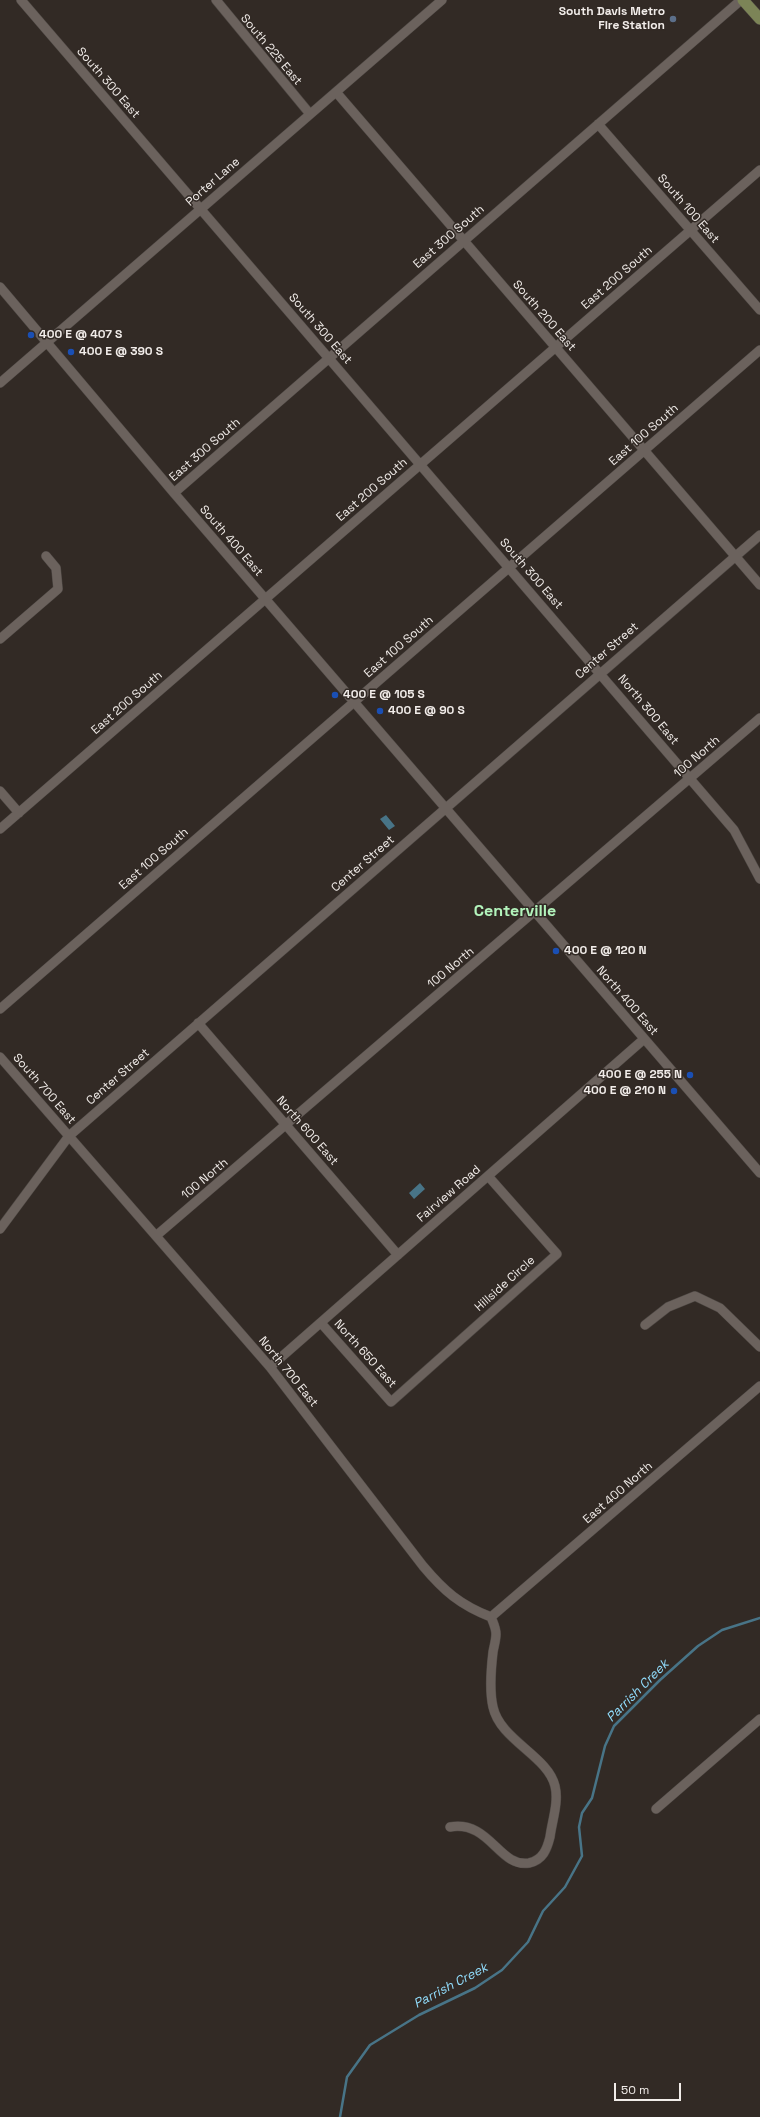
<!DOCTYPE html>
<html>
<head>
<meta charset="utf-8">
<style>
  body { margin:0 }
  #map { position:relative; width:760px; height:2117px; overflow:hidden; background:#322a25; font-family:"Space Grotesk",sans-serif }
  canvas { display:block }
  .scale { position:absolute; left:614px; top:2083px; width:67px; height:18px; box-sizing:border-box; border:2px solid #f1ece9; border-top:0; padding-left:5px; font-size:12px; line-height:14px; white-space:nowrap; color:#f1ece9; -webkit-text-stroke:3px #322a25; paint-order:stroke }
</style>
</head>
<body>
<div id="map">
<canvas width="760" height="2117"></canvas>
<div class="scale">50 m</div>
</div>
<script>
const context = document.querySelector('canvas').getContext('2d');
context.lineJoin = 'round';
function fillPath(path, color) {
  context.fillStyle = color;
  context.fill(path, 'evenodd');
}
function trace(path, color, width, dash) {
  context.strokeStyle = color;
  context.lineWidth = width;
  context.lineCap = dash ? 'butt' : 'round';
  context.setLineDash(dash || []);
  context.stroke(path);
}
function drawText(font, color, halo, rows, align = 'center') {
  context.font = font + ' "Space Grotesk",sans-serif';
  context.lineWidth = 3;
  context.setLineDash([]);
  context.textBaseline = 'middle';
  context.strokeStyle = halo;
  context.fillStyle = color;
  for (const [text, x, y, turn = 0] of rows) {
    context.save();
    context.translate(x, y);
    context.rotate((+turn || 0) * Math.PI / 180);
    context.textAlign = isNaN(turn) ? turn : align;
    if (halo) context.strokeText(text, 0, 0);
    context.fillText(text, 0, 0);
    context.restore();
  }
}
const water = new Path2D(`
  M386 815 395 826 389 830 380 819Z
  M420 1183 425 1189 414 1199 409 1193Z`);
const stream = new Path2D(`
  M340 2117 347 2077 370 2045 419 2015 475 1988 502 1970 528 1942 543 1911 565 1887 582 1856 579 1827 582 1813 592 1798 605 1746 614 1726 660 1680 698 1646 722 1630 760 1618`);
const minor = new Path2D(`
  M21 0 734 830 760 879
  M216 0 310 114
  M336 92 760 585
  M598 124 760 310
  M0 287 174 493 760 1173
  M0 383 442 0
  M174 493 741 0
  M0 639 58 589 56 568 46 556
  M0 791 19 813
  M0 829 760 170
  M0 1009 760 350
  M198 1023 398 1255
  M0 1057 270 1367 423 1566C444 1591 460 1605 491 1617
  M0 1229 69 1136 760 535
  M157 1235 760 718
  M321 1323 391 1402 557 1254 488 1176
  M645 1325 668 1307 695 1296 720 1308 760 1347
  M270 1367 644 1039
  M491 1617 760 1386
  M656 1809 760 1719
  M450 1827C490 1820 499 1868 529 1863 543 1860 547 1849 550 1837 552 1821 559 1802 555 1786 548 1756 500 1740 493 1707 489 1690 491 1669 493 1652 494 1646 496 1640 496 1634 496 1628 493 1622 491 1617`);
const major = new Path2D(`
  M743 0 760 19`);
const markers = [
  [673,19,4,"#5c6f8a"],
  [31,335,4,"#1a4fb4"],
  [71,352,4,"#1a4fb4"],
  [335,695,4,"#1a4fb4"],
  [380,711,4,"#1a4fb4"],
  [556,951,4,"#1a4fb4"],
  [690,1075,4,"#1a4fb4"],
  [674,1091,4,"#1a4fb4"]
];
const poiNames = [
  ["South Davis Metro",665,12,"right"],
  ["Fire Station",665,26,"right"],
  ["400 E @ 407 S",39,335],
  ["400 E @ 390 S",79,352],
  ["400 E @ 105 S",343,695],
  ["400 E @ 90 S",388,711],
  ["400 E @ 120 N",564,951],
  ["400 E @ 255 N",682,1075,"right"],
  ["400 E @ 210 N",666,1091,"right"]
];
const streetNames = [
  ["South 225 East",271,50,50],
  ["South 300 East",108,83,49],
  ["Porter Lane",213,182,-41],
  ["South 100 East",688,209,49],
  ["East 300 South",449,237,-41],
  ["East 200 South",617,278,-41],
  ["South 200 East",544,316,49],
  ["South 300 East",320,329,49],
  ["East 100 South",644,435,-41],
  ["East 300 South",205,450,-41],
  ["East 200 South",372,490,-41],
  ["South 400 East",231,541,49],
  ["South 300 East",531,574,49],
  ["East 100 South",399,647,-41],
  ["Center Street",607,651,-41],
  ["East 200 South",127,703,-41],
  ["North 300 East",648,710,50],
  ["100 North",697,757,-41],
  ["East 100 South",154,859,-41],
  ["Center Street",363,864,-41],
  ["100 North",451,968,-40],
  ["North 400 East",627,1001,49],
  ["Center Street",118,1077,-41],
  ["South 700 East",44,1089,49],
  ["North 600 East",307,1131,49],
  ["100 North",205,1179,-40],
  ["Fairview Road",449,1194,-41],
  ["Hillside Circle",505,1284,-42],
  ["North 650 East",365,1354,48],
  ["North 700 East",288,1372,51],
  ["East 400 North",618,1493,-41]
];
const waterNames = [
  ["Parrish Creek",638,1691,-45],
  ["Parrish Creek",451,1986,-28]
];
const districtNames = [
  ["Centerville",515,912]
];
fillPath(water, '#487487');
trace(stream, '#487487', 2.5);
trace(minor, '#4d4743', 10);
trace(major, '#4d4743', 12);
trace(minor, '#6b625d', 9);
trace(major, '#7c8457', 11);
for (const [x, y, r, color] of markers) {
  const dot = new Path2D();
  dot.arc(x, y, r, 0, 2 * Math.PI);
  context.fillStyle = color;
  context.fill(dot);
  trace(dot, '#322a25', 1.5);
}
drawText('bold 12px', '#f1ece9', '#322a25', poiNames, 'left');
drawText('12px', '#f1ece9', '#322a25', streetNames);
drawText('italic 13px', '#92defe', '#322a25', waterNames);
drawText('bold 16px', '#b3f4bc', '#322a25', districtNames);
</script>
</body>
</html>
